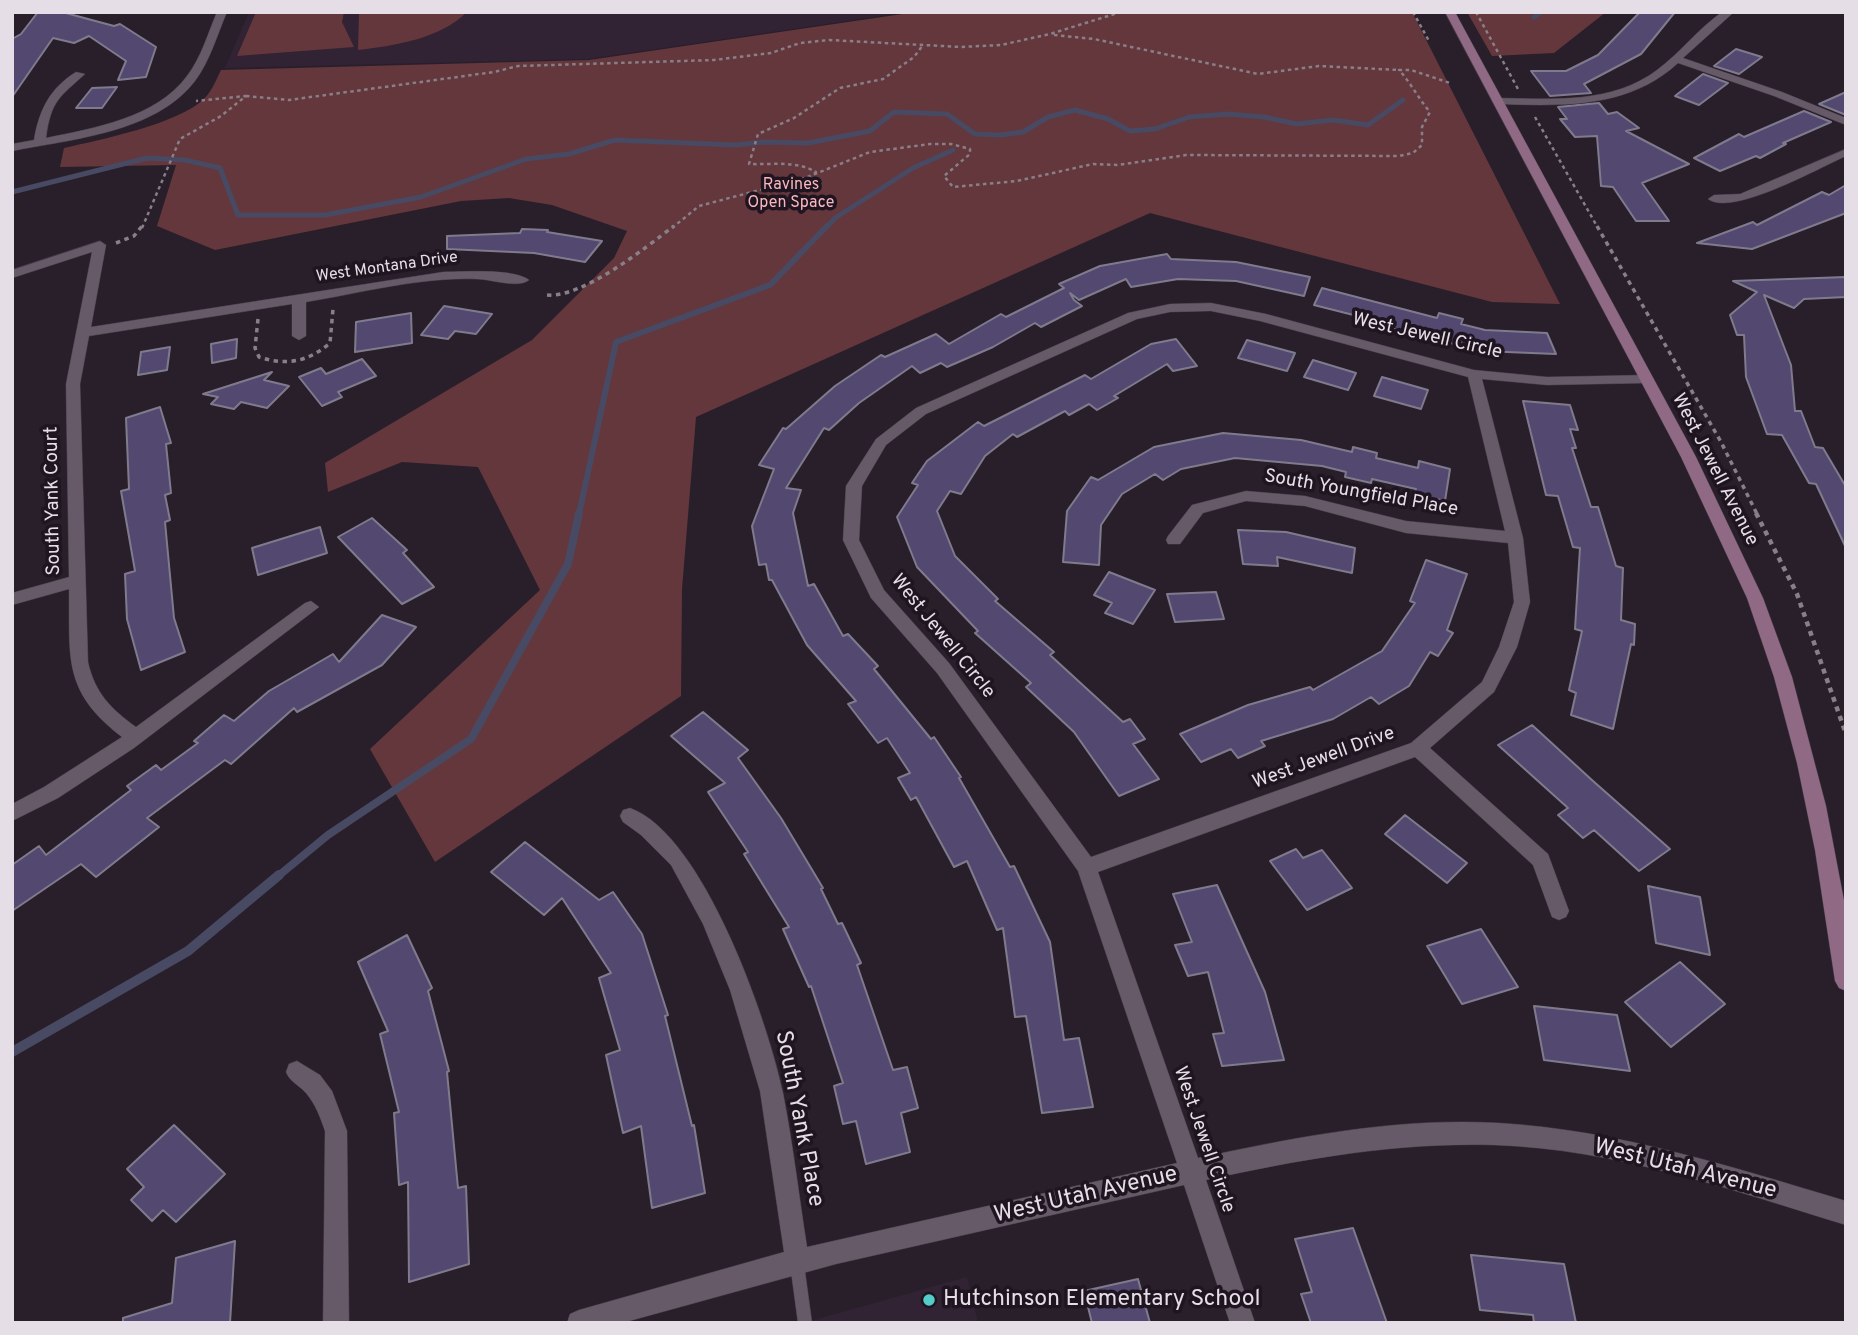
<!DOCTYPE html>
<html>
<head>
<meta charset="utf-8">
<style>
  body { margin:0 }
  #map { position:relative; width:1858px; height:1335px; overflow:hidden; background:#291f2b; font-family:Overpass,sans-serif }
  canvas { display:block }
  .frame { position:absolute; inset:0; border:14px solid #e6dee7; pointer-events:none }
</style>
</head>
<body>
<div id="map">
<canvas width="1858" height="1335"></canvas>
<div class="frame"></div>
</div>
<script>
const context = document.querySelector('canvas').getContext('2d');
context.lineJoin = 'round';
function fillPath(path, color) {
  context.fillStyle = color;
  context.fill(path, 'evenodd');
}
function trace(path, color, width, dash) {
  context.strokeStyle = color;
  context.lineWidth = width;
  context.lineCap = dash ? 'butt' : 'round';
  context.setLineDash(dash || []);
  context.stroke(path);
}
function drawText(font, color, halo, rows, align = 'center') {
  context.font = font + ' Overpass,sans-serif';
  context.lineWidth = 7;
  context.setLineDash([]);
  context.textBaseline = 'middle';
  context.strokeStyle = halo;
  context.fillStyle = color;
  for (const [text, x, y, turn = 0] of rows) {
    context.save();
    context.translate(x, y);
    context.rotate((+turn || 0) * Math.PI / 180);
    context.textAlign = isNaN(turn) ? turn : align;
    if (halo) context.strokeText(text, 0, 0);
    context.fillText(text, 0, 0);
    context.restore();
  }
}
const built = new Path2D(`
  M249 12H908L588 59 225 68Z
  M967 1277 978 1323H803Z`);
const green = new Path2D(`
  M256 12H344L342 22 354 47 237 56Z
  M359 12H467C440 39 393 46 358 50Z
  M916 12H1412L1560 304 1492 302 1150 213 696 417 682 589 681 696 435 862 370 749 540 590 478 467 402 462 328 492 325 463 532 340 614 258 627 231 552 205 509 198 461 201 215 250 157 226 176 165 60 167 64 148C99 140 178 124 204 99 212 91 216 80 221 70L589 60Z
  M1467 12H1606L1554 53 1492 56Z`);
const streamFar3 = new Path2D(`
  M1534 17 1541 12
  M12 192 147 158 185 160 220 168 238 215H325L421 197 526 159 569 154 615 140 735 145 765 142 808 143 870 131 894 112 947 114 975 134 1000 135 1023 132 1048 117 1075 110 1108 119 1130 131 1155 129 1189 117 1228 114 1264 117 1297 124 1333 120 1368 125 1403 100
  M826 228 835 218 913 168 953 150`);
const streamFar2 = new Path2D(`
  M579 514 616 342 770 285 827 226`);
const streamFar1 = new Path2D(`
  M277 877 328 835 471 739 568 564 579 513`);
const stream = new Path2D(`
  M12 1052 188 951 279 875`);
const building = new Path2D(`
  M38 12H62L114 26 120 24 156 47 146 77 118 80 126 61 89 36 74 43 53 38 12 97V39L21 34Z
  M1640 12H1675L1641 54 1584 84 1591 93 1550 96 1531 71H1566L1598 55Z
  M1736 49 1762 57 1739 74 1714 66Z
  M1703 74 1728 83 1699 105 1675 96Z
  M117 87 102 108H76L92 88Z
  M1846 92V115L1819 104Z
  M1599 103 1608 114 1617 112 1639 128 1626 131 1689 164 1642 183 1669 221H1636L1613 187 1601 186 1597 136 1575 137 1560 119H1567L1558 107Z
  M1804 111 1831 122 1783 143 1786 144 1760 158 1756 156 1720 171 1694 158 1739 134 1744 137Z
  M1846 185V213L1752 249 1697 243 1753 222 1757 225 1822 192 1829 195Z
  M522 229 548 230 547 232 602 241 585 262 534 253 447 249V236L520 233Z
  M1167 254 1171 259 1236 262 1310 277 1304 296 1236 281 1178 279 1131 287 1126 279 1079 300 1070 293 1074 300 1082 306 1041 327 1035 323 993 347 947 367 941 363 920 373 912 366 859 403 829 430 824 428 786 488 801 490 793 513 808 586 814 584 843 636 848 634 878 666 874 669 931 739 934 737 961 777 959 778 1010 867 1014 866 1050 942 1064 1040 1079 1038 1093 1107 1042 1113 1026 1016 1015 1017 1003 928 997 930 967 861 954 867 916 797 911 800 898 778 910 773 887 738 878 743 848 704 856 701 807 645 772 580H769L766 564 759 565 752 526 774 469 759 465 783 428 786 429 835 386 881 355 885 357 936 334 949 344 1001 314 1006 317 1064 288 1059 284 1100 266Z
  M1846 277V297L1804 299 1794 308 1764 295 1791 365 1795 411H1801L1815 447 1823 448 1846 487V548L1816 484 1809 483 1782 435 1767 434 1746 377 1744 335H1737L1730 315 1757 292 1733 281Z
  M1322 288 1437 318 1439 313 1463 319 1461 324 1485 330 1547 333 1556 354 1482 351 1391 328 1393 325 1314 305Z
  M444 306 492 314 476 334 455 331 448 339 421 335Z
  M411 313 412 343 355 352 356 322Z
  M237 339 236 358 212 363 211 344Z
  M1176 339 1197 366 1173 371 1167 364 1114 396 1118 398 1097 410 1089 404 1069 415 1065 411 1017 437 1013 434 985 456 961 494 950 491 937 511 955 556 998 599 995 601 1054 652 1050 655 1123 722 1130 719 1145 739 1133 744 1159 779 1119 796 1074 732 1026 687 1031 683 975 633 978 631 917 567 897 517 918 485 912 483 927 461 978 422 984 426 1085 375 1091 379 1151 344Z
  M1247 340 1295 353 1287 371 1238 358Z
  M170 347 167 370 138 375 141 352Z
  M362 359 376 376 338 392 342 397 322 406 299 377 321 368 326 374Z
  M1313 360 1356 373 1348 390 1304 377Z
  M272 372 264 380 289 386 267 408 241 402 234 409 211 404 218 397 203 394Z
  M1382 377 1428 390 1421 409 1374 396Z
  M1523 401 1570 405 1578 430 1570 429 1576 448H1572L1591 507H1598L1616 566 1623 568 1621 620 1635 624 1634 645 1631 644 1613 729 1571 715 1576 693 1569 690 1582 631 1575 629 1580 548 1573 547 1558 496 1546 495Z
  M160 407 171 443 166 444 171 493 165 495 170 520 165 522 174 618 185 652 141 670 127 619 125 574 135 571 121 491 129 489 126 418Z
  M1223 433 1301 440 1352 452 1353 447 1377 453 1376 458 1418 468 1419 461 1450 469 1445 501 1414 494 1416 489 1372 479 1371 483 1345 477 1346 472 1322 466 1235 458 1181 469 1163 480 1155 474 1122 494 1101 525 1099 565 1063 562 1067 511 1091 477 1098 480 1154 447Z
  M372 518 407 550 403 553 434 587 402 604 338 537Z
  M320 527 327 553 258 575 252 548Z
  M1238 530 1286 532 1355 548 1352 573 1277 557 1278 566 1243 564Z
  M1426 560 1467 574 1447 630 1453 633 1438 656 1430 652 1409 686 1379 704 1371 697 1333 719 1261 741 1265 746 1238 758 1231 749 1201 762 1180 734 1248 705 1310 687 1313 690 1382 651 1415 603 1410 601Z
  M1109 572 1155 590 1133 624 1105 613 1112 603 1094 595Z
  M1216 592 1224 619 1175 622 1167 594Z
  M382 615 416 627 382 665 297 712 294 708 231 764 225 760 147 818 159 827 96 877 81 864 12 911V865L39 846 46 855 131 790 127 786 156 765 161 770 198 743 194 741 224 715 234 721 269 691 333 654 339 662Z
  M703 712 748 750 738 758 781 818 823 888 821 889 838 924 842 923 861 963 857 965 893 1070 907 1067 918 1108 901 1113 910 1152 866 1164 856 1121 843 1124 834 1086 843 1083 811 986 809 987 783 929 789 927 744 854 748 852 708 792 725 783 671 736Z
  M1532 725 1593 781 1670 849 1639 871 1594 830 1583 838 1558 815 1568 808 1498 745Z
  M1405 815 1467 863 1447 883 1385 834Z
  M525 842 599 900 613 892 642 934 668 1015 665 1016 692 1126 694 1125 705 1193 652 1208 641 1126 623 1133 606 1055 620 1050 599 978 611 973 562 898 544 915 491 872Z
  M1296 849 1303 858 1322 850 1352 888 1307 910 1270 861Z
  M1217 885 1265 992 1284 1060 1222 1066 1213 1034 1224 1033 1208 972 1188 976 1175 945 1192 942 1173 894Z
  M1648 886 1700 897 1710 955 1656 943Z
  M1481 929 1518 987 1462 1004 1427 946Z
  M407 935 432 988 428 991 449 1071 447 1072 458 1188 466 1186 469 1264 409 1282 408 1182 399 1185 394 1113 399 1112 380 1034 388 1031 358 962Z
  M1680 962 1725 1004 1671 1047 1625 1002Z
  M1534 1006 1617 1015 1630 1071 1544 1060Z
  M174 1125 225 1174 176 1222 163 1210 152 1221 131 1200 144 1187 127 1169Z
  M1353 1228 1387 1323H1311L1301 1294 1312 1292 1295 1239Z
  M235 1241 230 1323H123V1318L172 1303 176 1258Z
  M1471 1255 1564 1264 1576 1323H1534L1533 1315 1480 1310Z
  M1138 1279 1150 1323H1092L1084 1291Z`);
const pathFar2 = new Path2D(`
  M1413 12 1429 41
  M1476 12 1518 89
  M1054 35 1094 39 1258 74 1319 66 1399 70
  M246 96 289 100 494 72 518 66 714 60 771 53 800 43 829 40 961 47 1001 45 1050 34 1121 12
  M1535 117 1598 228
  M814 173 816 172C795 160 772 165 749 164L758 134 794 118 840 88 883 79 914 57 923 45
  M142 228 180 139 221 116 246 96 196 101
  M672 228 699 206 805 178 870 152 930 144H951L970 149V154L944 176 953 187 1017 181 1093 164 1117 165 1186 155 1399 156 1413 153 1422 145V127L1430 112C1418 98 1411 83 1399 70H1411L1450 83`);
const pathFar1 = new Path2D(`
  M1597 226 1721 442 1757 514
  M116 243 134 236 142 226
  M547 295C583 298 645 248 674 226
  M258 319 255 348 259 357C286 366 308 362 330 343L333 309`);
const path = new Path2D(`
  M1756 513 1797 594 1846 734`);
const lane = new Path2D(`
  M797 1257 802 1259 804 1264 812 1323H798L790 1264 792 1259Z`);
const street = new Path2D(`
  M217 12H227C217 35 210 61 195 81 155 133 72 139 12 151V144L34 140C39 110 50 88 76 72L85 74C60 97 51 100 46 138 94 128 156 118 187 76 201 58 208 33 217 12Z
  M1722 12H1734L1683 58 1782 92 1846 118V125L1774 96 1678 63C1628 109 1562 106 1499 104L1494 101 1499 98C1553 99 1612 104 1657 70 1680 53 1698 29 1722 12Z
  M1846 149V156C1819 168 1732 217 1708 199L1714 195 1740 194Z
  M100 241 106 245 91 327 443 272C463 272 513 268 529 280 518 289 491 279 476 279 420 277 361 293 306 302V336L299 340 292 336V304L89 336 80 384 88 662C95 693 111 709 136 727L305 603 311 601 319 607 134 748 58 798 12 821V804L44 787 122 737C62 691 70 658 69 589L12 605V593L69 577 66 384 92 252 12 278V270Z
  M1211 303 1266 314 1474 370 1547 377 1647 375 1654 379 1647 383 1547 385 1482 379 1523 538 1530 602 1517 647 1494 692 1430 748 1548 854 1569 911 1566 917 1559 920 1552 917 1533 865 1415 757 1098 872 1198 1158C1297 1137 1397 1117 1499 1123 1618 1130 1732 1167 1846 1201V1225C1732 1190 1615 1149 1495 1145 1397 1142 1301 1159 1206 1180L1255 1323H1230L1184 1185 836 1264 622 1323H567L570 1314 579 1310 784 1252 760 1091 730 990 703 924 671 865 641 835 623 822 620 816 623 810 630 808C703 834 768 1021 783 1093 793 1144 799 1196 807 1247L1177 1163 1078 871 937 673 871 598 843 540 846 486 876 439 916 408 1128 313 1170 304ZM1211 311 1260 321 1468 377 1505 531 1406 521 1305 496 1246 491 1192 505 1168 536 1166 540 1168 544H1180L1203 513 1246 501 1305 506 1406 533 1508 543 1514 602 1499 647 1482 682 1411 743 1091 857 949 663 884 590 859 540 862 486 886 445 926 414 1137 319 1170 312Z
  M297 1061 320 1075 332 1091 347 1131 349 1323H323L325 1131C320 1117 316 1105 306 1093 299 1085 290 1082 286 1072L289 1064Z`);
const secondary = new Path2D(`
  M1445 12H1455L1696 457 1763 598 1792 677 1826 806 1846 911V991L1839 988 1835 981 1815 850 1797 763 1774 677 1747 598 1681 457Z`);
const markers = [
  [929,1300,7,"#53cdc9"]
];
const farParknames = [
  ["Ravines",791,186],
  ["Open Space",791,204]
];
const farStreetnames = [
  ["West Montana Drive",387,268,-8]
];
const streetNames = [
  ["West Jewell Circle",1427,337,13],
  ["West Jewell Avenue",1714,470,63],
  ["South Youngfield Place",1361,494,10],
  ["South Yank Court",54,501,-91],
  ["West Jewell Circle",942,637,51],
  ["West Jewell Drive",1324,759,-20],
  ["West Jewell Circle",1203,1140,71]
];
const nearStreetnames = [
  ["South Yank Place",798,1119,79],
  ["West Utah Avenue",1685,1170,14],
  ["West Utah Avenue",1086,1196,-13]
];
const nearPoinames = [
  ["Hutchinson Elementary School",943,1300]
];
fillPath(built, '#312234');
fillPath(green, '#64373c');
trace(streamFar3, '#484962', 5);
trace(streamFar2, '#484962', 6);
trace(streamFar1, '#484962', 8);
trace(stream, '#484962', 10);
fillPath(building, '#524870');
trace(building, '#7f7b8d', 2);
trace(lane, '#453b46', 1);
trace(street, '#453b46', 1);
trace(secondary, '#453b46', 1);
trace(pathFar2, '#887f89', 2.5, [3.5, 3.5]);
trace(pathFar1, '#887f89', 3.5, [4.5, 4.5]);
trace(path, '#887f89', 4.5, [5, 5]);
fillPath(lane, '#665a68');
fillPath(street, '#665a68');
fillPath(secondary, '#906a84');
for (const [x, y, r, color] of markers) {
  const dot = new Path2D();
  dot.arc(x, y, r, 0, 2 * Math.PI);
  context.fillStyle = color;
  context.fill(dot);
  trace(dot, '#1f1521', 2.5);
}
drawText('16px', '#fab8be', '#1f1521', farParknames);
drawText('16px', '#e6dee7', '#1f1521', farStreetnames);
drawText('19px', '#e6dee7', '#1f1521', streetNames);
drawText('23px', '#e6dee7', '#1f1521', nearStreetnames);
drawText('23px', '#e6dee7', '#1f1521', nearPoinames, 'left');
</script>
</body>
</html>
